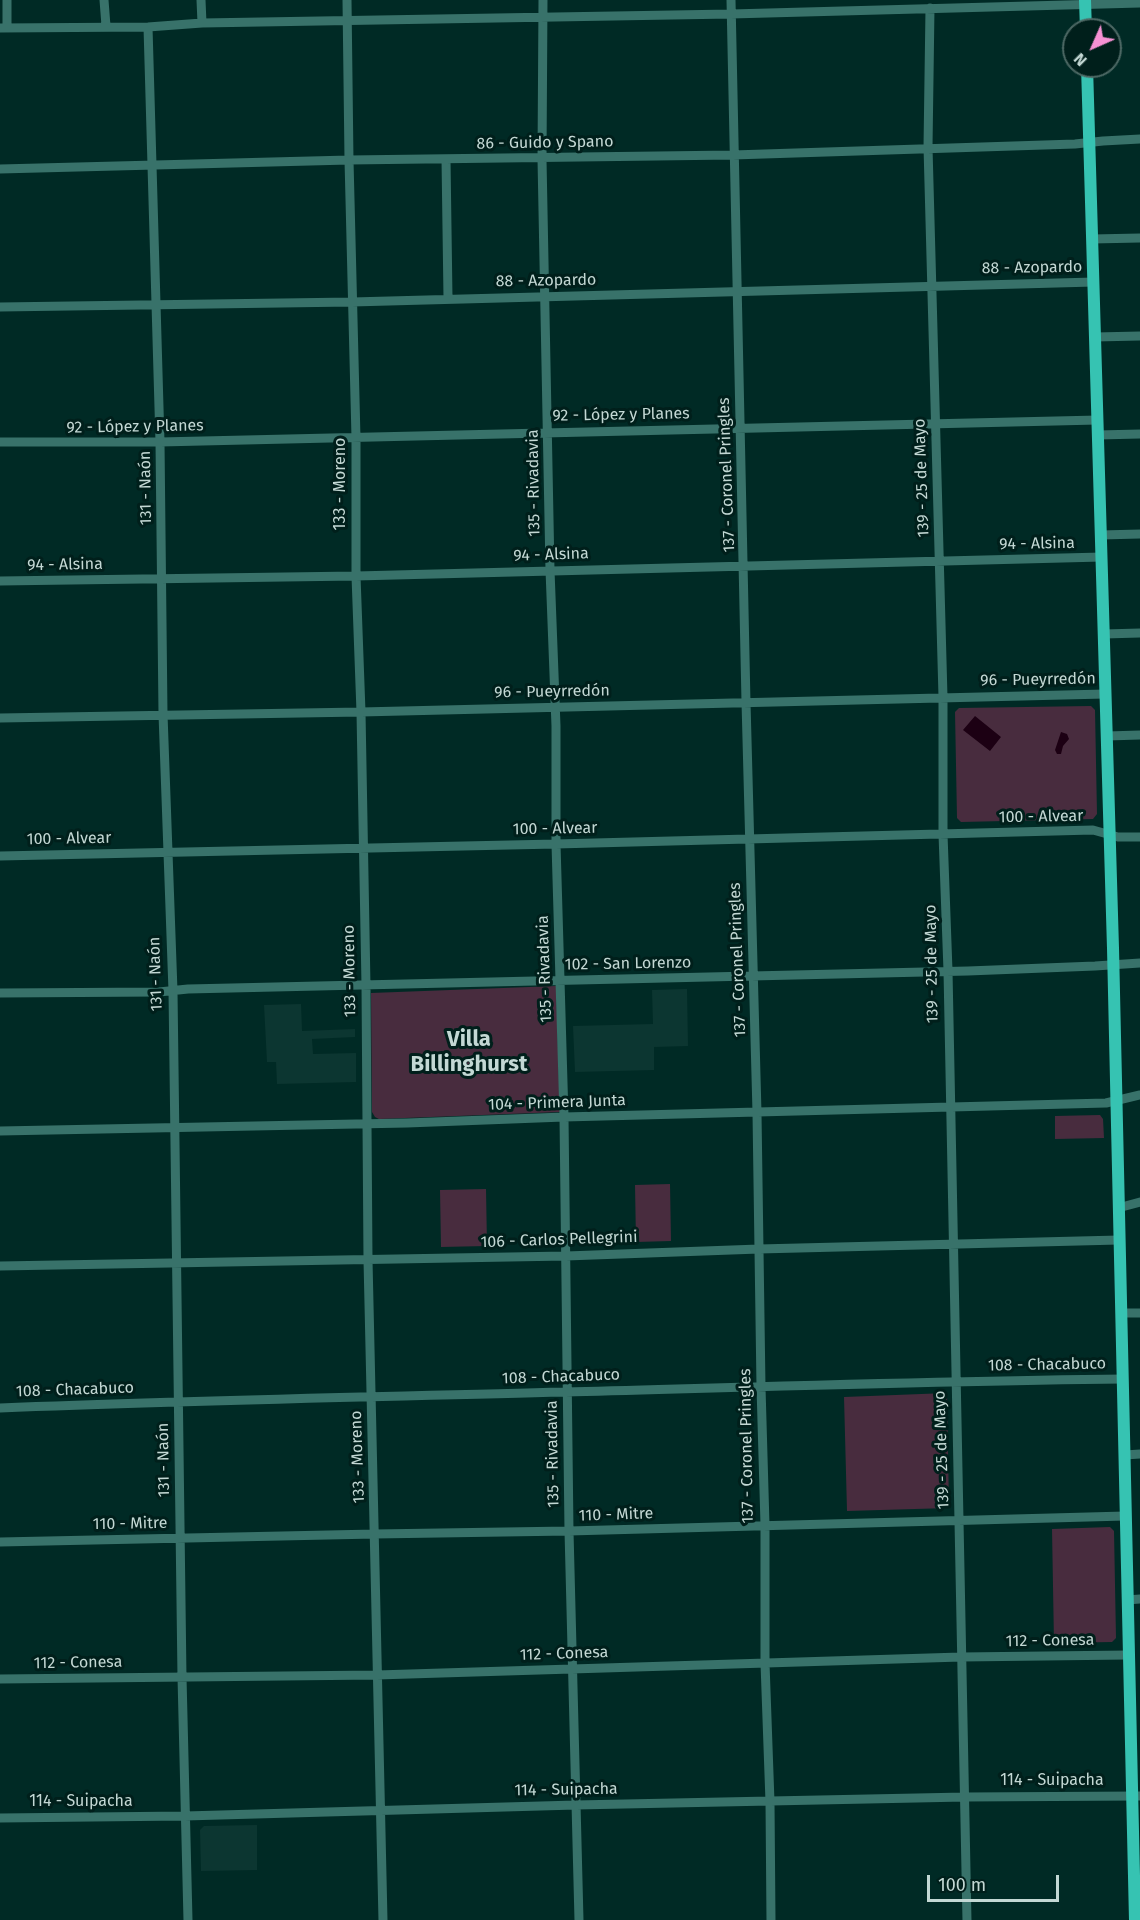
<!DOCTYPE html>
<html>
<head>
<meta charset="utf-8">
<style>
  body { margin:0 }
  #map { position:relative; width:1140px; height:1920px; overflow:hidden; background:#002a25; font-family:"Fira Sans",sans-serif }
  canvas { display:block }
  .north { position:absolute; left:1062px; top:18px; width:60px; height:60px; box-sizing:border-box; background:#001f1b; border:2px solid #4e6965; border-radius:50%; rotate:225deg; font-size:16px; font-weight:700; line-height:24px; text-align:center; color:#c3d8d4 }
  .north::after { content:''; display:block; margin:auto; width:21px; height:27px; background:#f591d3; clip-path:polygon(50% 0,100% 100%,50% 72%,0 100%) }
  .scale { position:absolute; left:927px; top:1875px; width:132px; height:27px; box-sizing:border-box; border:3px solid #c3d8d4; border-top:0; padding-left:8px; font-size:18px; line-height:21px; white-space:nowrap; color:#c3d8d4; -webkit-text-stroke:4px #001f1b; paint-order:stroke }
</style>
</head>
<body>
<div id="map">
<canvas width="1140" height="1920"></canvas>
<div class="north">N</div>
<div class="scale">100 m</div>
</div>
<script>
const context = document.querySelector('canvas').getContext('2d');
context.lineJoin = 'round';
function fillPath(path, color) {
  context.fillStyle = color;
  context.fill(path, 'evenodd');
}
function trace(path, color, width, dash) {
  context.strokeStyle = color;
  context.lineWidth = width;
  context.lineCap = dash ? 'butt' : 'round';
  context.setLineDash(dash || []);
  context.stroke(path);
}
function drawText(font, color, halo, rows, align = 'center') {
  context.font = font + ' "Fira Sans",sans-serif';
  context.lineWidth = 6;
  context.setLineDash([]);
  context.textBaseline = 'middle';
  context.strokeStyle = halo;
  context.fillStyle = color;
  for (const [text, x, y, turn = 0] of rows) {
    context.save();
    context.translate(x, y);
    context.rotate((+turn || 0) * Math.PI / 180);
    context.textAlign = isNaN(turn) ? turn : align;
    if (halo) context.strokeText(text, 0, 0);
    context.fillText(text, 0, 0);
    context.restore();
  }
}
const built = new Path2D(`
  M687 989 688 1046 654 1047V1070L575 1072 573 1026 653 1024 652 990Z
  M301 1004 302 1031 355 1029V1037L312 1039 313 1054 356 1053V1082L277 1084 276 1062H267L264 1005Z
  M257 1825V1870L201 1871 200 1830 204 1826Z`);
const green = new Path2D(`
  M1091 706 1095 710 1097 814 1093 819 961 822 957 818 955 712 959 708Z
  M556 986 560 1112 379 1119 375 1117 372 1112 371 993Z
  M1100 1115 1103 1119 1104 1138 1055 1139V1116Z
  M670 1184 671 1241 636 1242 635 1185Z
  M486 1189 487 1246 441 1247 440 1190Z
  M947 1393 949 1508 847 1511 844 1397Z
  M1110 1527 1114 1531 1116 1638 1112 1642 1054 1643 1052 1529Z`);
const water = new Path2D(`
  M975 716 1001 737 990 751 963 730Z
  M1061 732 1067 734 1069 739 1063 746 1061 754H1057L1055 750Z`);
const minor = new Path2D(`
  M7 0V28
  M104 0 106 26
  M201 0 202 23
  M347 0 349 160 356 438V576L361 712 366 986 368 1260 383 1920
  M543 0 542 159 550 570 556 726V844L564 1117 569 1531 579 1920
  M731 0 746 702 757 1113 761 1387 765 1525V1663L770 1802 771 1920
  M930 8 928 147 943 697V834L948 971 967 1920
  M148 27 160 442 163 714 173 991 182 1677 188 1920
  M0 28 148 27 202 23 731 14 1140 3
  M446 159 448 298
  M0 169 349 160 733 155 1075 144 1103 141 1140 139
  M1092 239 1140 238
  M0 307 352 302 1094 282
  M1095 337 1140 336
  M1098 435 1140 434
  M0 442H160L1098 420
  M1101 535 1140 534
  M0 581 356 576 1102 557
  M1104 634 1140 633
  M0 718 361 712 1105 694
  M1107 736 1140 735
  M0 856 556 844 1093 830 1118 837H1140
  M0 993 159 992 188 989 968 971 1095 966 1140 963
  M0 1131 407 1123 564 1117 1106 1103 1140 1095
  M1118 1208 1140 1202
  M0 1266 566 1256 759 1249 1119 1240
  M1122 1313H1140
  M0 1408C188 1400 376 1397 565 1392 751 1387 937 1381 1123 1379
  M1125 1455 1140 1454
  M0 1542 375 1534 569 1531 1125 1516
  M1127 1600 1140 1599
  M0 1679 377 1675 961 1657 1128 1655
  M0 1818 185 1816 576 1805 965 1797 1140 1796`);
const major = new Path2D(`
  M1085 0 1086 30
  M1087 66 1113 948 1135 1920`);
const streetNames = [
  ["86 - Guido y Spano",545,143,-1],
  ["88 - Azopardo",1032,268,-1],
  ["88 - Azopardo",546,281,-1],
  ["92 - López y Planes",621,415,-1],
  ["92 - López y Planes",135,427,-1],
  ["137 - Coronel Pringles",727,475,-92],
  ["139 - 25 de Mayo",922,478,-92],
  ["135 - Rivadavia",534,483,-91],
  ["133 - Moreno",341,484,-90],
  ["131 - Naón",146,488,-91],
  ["94 - Alsina",1037,544,-1],
  ["94 - Alsina",551,555,-2],
  ["94 - Alsina",65,565,-1],
  ["96 - Pueyrredón",1038,680,-1],
  ["96 - Pueyrredón",552,692,-1],
  ["100 - Alvear",1041,817,-1],
  ["100 - Alvear",555,829,-1],
  ["100 - Alvear",69,839,-1],
  ["137 - Coronel Pringles",738,960,-92],
  ["102 - San Lorenzo",628,964,-1],
  ["139 - 25 de Mayo",932,964,-91],
  ["135 - Rivadavia",545,969,-92],
  ["133 - Moreno",350,971,-91],
  ["131 - Naón",156,974,-92],
  ["104 - Primera Junta",557,1103,-2],
  ["106 - Carlos Pellegrini",559,1240,-2],
  ["108 - Chacabuco",1047,1365,-1],
  ["108 - Chacabuco",561,1377,-2],
  ["108 - Chacabuco",75,1390,-2],
  ["137 - Coronel Pringles",747,1446,-91],
  ["139 - 25 de Mayo",942,1450,-92],
  ["135 - Rivadavia",553,1454,-91],
  ["133 - Moreno",358,1457,-92],
  ["131 - Naón",164,1460,-91],
  ["110 - Mitre",616,1515,-2],
  ["110 - Mitre",130,1524,-1],
  ["112 - Conesa",1050,1641,-1],
  ["112 - Conesa",564,1654,-2],
  ["112 - Conesa",78,1663,-1],
  ["114 - Suipacha",1052,1781],
  ["114 - Suipacha",566,1790,-1],
  ["114 - Suipacha",81,1802]
];
const districtNames = [
  ["Villa",469,1040],
  ["Billinghurst",469,1065]
];
fillPath(built, '#0c3631');
fillPath(green, '#482c3e');
fillPath(water, '#1c0013');
trace(minor, '#38726a', 9);
trace(major, '#36c3b2', 12);
drawText('16px', '#c3d8d4', '#001f1b', streetNames);
drawText('bold 22px', '#c3d8d4', '#001f1b', districtNames);
</script>
</body>
</html>
